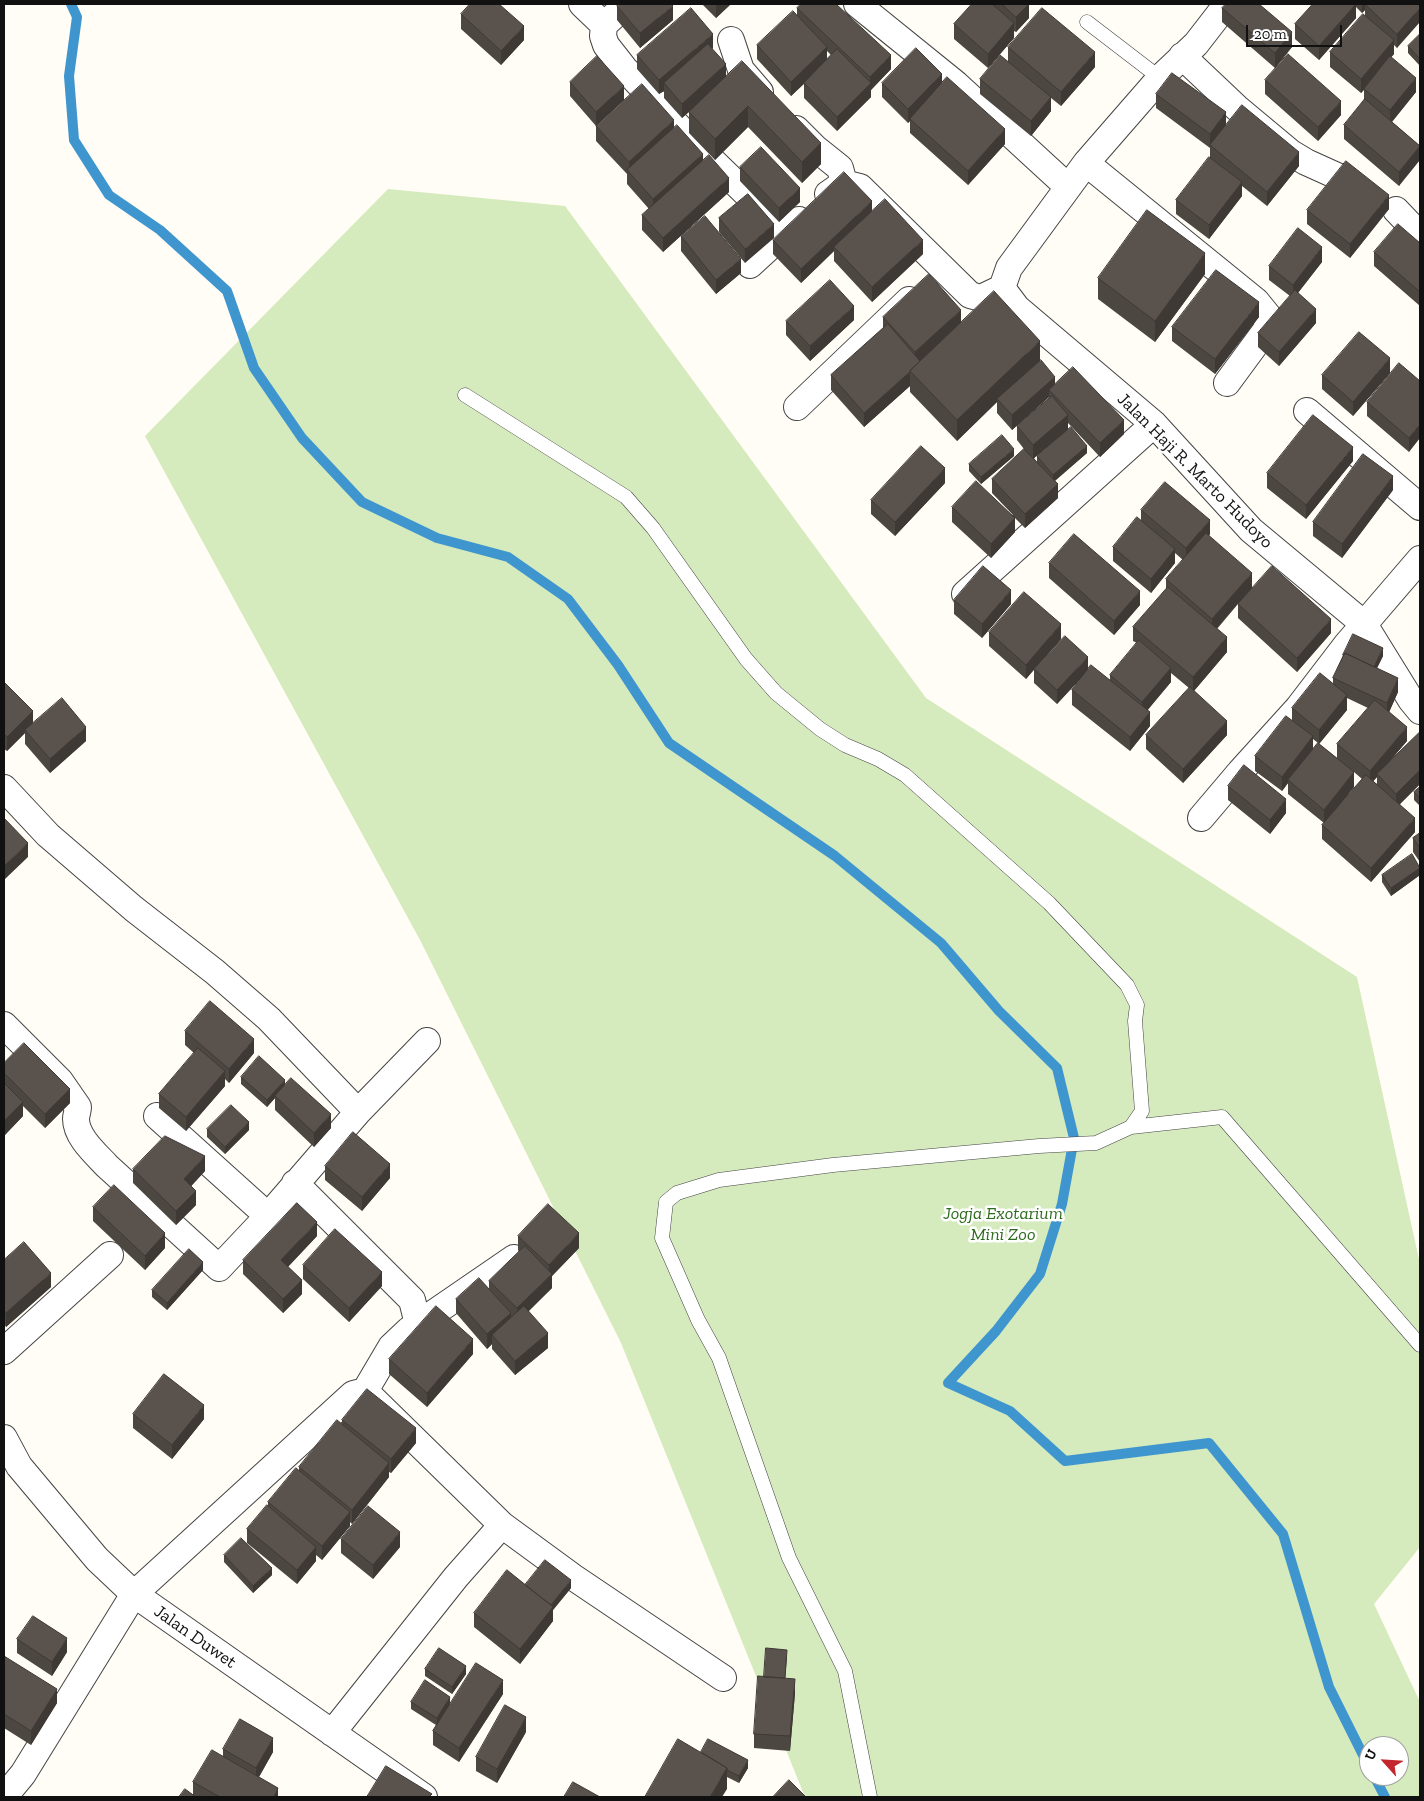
<!DOCTYPE html>
<html>
<head>
<meta charset="utf-8">
<style>
  body { margin:0 }
  #map { position:relative; width:1424px; height:1801px; overflow:hidden; background:#fffdf5; font-family:"Zilla Slab",serif }
  canvas { display:block }
  .frame { position:absolute; inset:0; border:5px solid #111; pointer-events:none }
  .north { position:absolute; left:1359px; top:1736px; width:50px; height:50px; box-sizing:border-box; background:#fff; border:1px solid #a0a0a0; border-radius:50%; rotate:296deg; font-size:14px; font-weight:700; line-height:20px; text-align:center; color:#111 }
  .north::after { content:''; display:block; margin:auto; width:18px; height:22px; background:#c4262e; clip-path:polygon(50% 0,100% 100%,50% 72%,0 100%) }
  .scale { position:absolute; left:1246px; top:25px; width:96px; height:22px; box-sizing:border-box; border:2px solid #111; border-top:0; padding-left:6px; font-size:15px; line-height:18px; white-space:nowrap; color:#111; -webkit-text-stroke:4px #fff; paint-order:stroke }
</style>
</head>
<body>
<div id="map">
<canvas width="1424" height="1801"></canvas>
<div class="frame"></div>
<div class="north">U</div>
<div class="scale">20 m</div>
</div>
<script>
const context = document.querySelector('canvas').getContext('2d');
context.lineJoin = 'round';
function fillPath(path, color) {
  context.fillStyle = color;
  context.fill(path, 'evenodd');
}
function trace(path, color, width, dash) {
  context.strokeStyle = color;
  context.lineWidth = width;
  context.lineCap = dash ? 'butt' : 'round';
  context.setLineDash(dash || []);
  context.stroke(path);
}
function drawText(font, color, halo, rows, align = 'center') {
  context.font = font + ' "Zilla Slab",serif';
  context.lineWidth = 5;
  context.setLineDash([]);
  context.textBaseline = 'middle';
  context.strokeStyle = halo;
  context.fillStyle = color;
  for (const [text, x, y, turn = 0] of rows) {
    context.save();
    context.translate(x, y);
    context.rotate((+turn || 0) * Math.PI / 180);
    context.textAlign = isNaN(turn) ? turn : align;
    if (halo) context.strokeText(text, 0, 0);
    context.fillText(text, 0, 0);
    context.restore();
  }
}
const green = new Path2D(`
  M388 189 565 206 926 698 1357 977 1420 1264V1547L1374 1604 1420 1702V1797H805L621 1343 420 940 145 436ZM1369 1746H1399V1776H1369Z`);
const stream = new Path2D(`
  M71 4 77 17 69 76 74 140 109 195 160 230 227 291 254 368 302 438 362 502 437 538 508 557 568 599 618 665 669 743 835 856 941 943 999 1011 1057 1068 1074 1138 1062 1204 1040 1274 996 1331 948 1383 1010 1411 1065 1461 1209 1443 1283 1534 1329 1687 1369 1767
  M1374 1776 1385 1797`);
const service = new Path2D(`
  M1087 22 1160 78
  M465 395 626 497 653 528 746 659 776 693 820 729 845 745 878 759 905 775 1049 903 1127 985 1137 1005 1135 1021 1142 1111 1131 1127 1096 1143 1039 1146 833 1165 719 1180 677 1193 666 1202 662 1238 698 1320 719 1358 789 1558 845 1671 870 1797
  M1131 1127 1222 1117 1420 1345`);
const minor = new Path2D(`
  M582 4 604 25 627 4
  M857 4 956 84 1068 187
  M1227 4 1196 44 1160 78 1086 163 1009 268 1002 288 1017 308 1154 424 1251 530 1364 624 1411 700 1420 711
  M604 25 603 36 606 45 624 68 691 140 786 232
  M731 40 741 70 760 92
  M1182 56 1237 108 1291 153 1306 162 1337 176
  M796 129 815 148 840 168 844 183
  M1086 163 1256 301 1269 317 1266 330 1227 383
  M828 194 844 183 860 187 970 295 981 298 1002 288
  M1396 210 1420 235
  M750 265 799 220
  M797 407 909 300
  M1307 411 1420 507
  M965 594 1154 424
  M4 788 48 835 134 909 215 972 269 1019 358 1112
  M1201 818 1240 772 1298 708 1347 644 1420 559
  M4 1025 60 1081 78 1107C78 1111 76 1115 76 1119 76 1137 96 1154 107 1166L219 1268 268 1216
  M157 1116 268 1216 358 1112 427 1041
  M295 1183 412 1300 418 1324
  M4 1351 110 1255
  M365 1391 391 1347 409 1330 514 1258
  M4 1438 19 1466 97 1559 134 1594 424 1797
  M332 1733 456 1577 502 1525
  M4 1797 23 1774 134 1594 353 1394 365 1391 502 1525 573 1577 723 1678`);
const wall = new Path2D(`
  M702 4H731L716 18Z
  M972 4H1029V18L1016 32 1014 31V38L988 68 954 39V24Z
  M1313 4H1420L1397 48 1394 45V54L1391 57 1416 92 1392 122 1420 146 1399 186 1344 139V125L1364 100V90L1361 93 1330 67V52L1365 16V10L1362 13 1356 7V18L1319 60 1295 39V24Z
  M617 6 673 20 640 48 617 20Z
  M797 8 891 69 871 90V97L837 131 804 98V84L791 96 757 59V45L797 15ZM827 51 831 55 827 59Z
  M1222 8 1292 47 1275 68 1222 22Z
  M461 14 524 40 501 65 461 29Z
  M1420 34V66L1408 53V46Z
  M1008 47 1095 67 1061 106 1051 98V111L1031 136 980 94V79L1008 61Z
  M713 48 712 49 726 76 821 164 802 183 748 127 715 160 689 133V112L682 118 664 98V91L659 94 637 69V55Z
  M1265 80 1341 115 1318 141 1265 94Z
  M570 82 624 100 596 126 570 96Z
  M882 83H942L1005 144 968 185 910 133V121L908 123 882 97Z
  M1156 94 1226 125 1299 166 1267 206 1242 186V196L1209 239 1176 214V200L1210 158V148L1156 108Z
  M596 126 674 128 729 192 663 252 642 230V215L649 209 627 184V174L596 141Z
  M740 167 800 202 779 222 740 181Z
  M748 194 745 263 719 232V218Z
  M1389 209 1350 258 1307 224V210Z
  M872 211 923 254 872 302 834 261V251L801 283 773 254V240Z
  M681 236 741 273 716 294 681 251Z
  M1420 243V306L1374 266V252Z
  M1322 262 1298 293 1316 323 1279 366 1258 347V333L1290 296 1269 280V266Z
  M1205 274 1155 342 1098 299V278Z
  M883 317 961 322 1040 361 1055 384 1124 434 1100 457 1068 423V429L1087 453 1055 481 1058 498 1025 528 1015 518V532L991 558 952 522V507L1013 515 992 493V479L1024 449 1017 440V426L1049 398V397L1012 430 997 413V402L957 441 910 392V386L864 427 831 390V375L883 328ZM1061 435 1037 456V462L1034 458Z
  M1259 317 1215 374 1172 341V327Z
  M854 320 810 361 786 335V321Z
  M1390 373 1353 416 1322 389V375Z
  M1420 381 1409 452 1367 416V402Z
  M1014 456 981 484 969 471V464Z
  M1353 461 1306 519 1267 488V473Z
  M945 483 895 536 871 514V500Z
  M1393 490 1342 558 1313 536V522Z
  M1141 510 1210 534 1209 536 1252 587 1331 633 1297 672 1238 618V604L1217 629 1227 652 1194 691 1227 735 1183 783 1146 749V735L1189 688 1171 673V682L1147 710 1150 726 1130 751 1072 705V690L1085 673 1057 704 1034 683V669L1026 679 989 646V632L1061 639 1042 661 1088 670 1110 680V675L1137 643 1133 641V627L1166 589V579L1183 560 1175 553V563L1151 593 1113 561V547L1141 520Z
  M1049 563 1140 605 1114 635 1049 578Z
  M954 600 1011 604 982 638 954 614Z
  M1343 655 1383 656 1377 668 1398 692 1389 712 1407 741 1389 762 1420 732V784L1400 804 1415 832 1371 882 1322 839V825L1324 823 1288 794V783L1282 791 1255 771V756L1292 720V708L1333 684V678L1343 656ZM1347 698 1368 708 1337 744V758L1319 744 1347 710ZM1313 739 1318 743 1313 749ZM1354 772 1362 779 1338 807 1354 787ZM1377 777V784L1373 781Z
  M4 682 33 723 86 741 50 773 25 744V733L7 751 4 749Z
  M1228 786 1286 813 1270 834 1228 800Z
  M1420 787V806L1414 800V792Z
  M1420 833V862L1413 852V838Z
  M1420 867V875L1391 896 1382 882V875Z
  M185 1031 254 1053 229 1083 225 1079V1086L186 1131 159 1108V1094L194 1053 185 1045Z
  M4 1063 70 1103 45 1128 23 1106V1116L4 1136Z
  M241 1077 285 1085 331 1128 314 1147 275 1110V1098L267 1107 241 1084Z
  M207 1129 249 1130 225 1154 207 1137Z
  M325 1166 390 1178 362 1211 325 1180Z
  M133 1169 205 1171 191 1186 196 1205 176 1225 133 1183Z
  M93 1207 165 1248 145 1270 93 1221Z
  M317 1236 288 1267 302 1294 283 1313 243 1274V1260Z
  M518 1236 579 1248 552 1276V1288L528 1311 548 1348 515 1375 492 1349V1344L487 1349 456 1313V1299L489 1290V1281L519 1252 518 1250Z
  M4 1260 51 1287 6 1327 4 1324Z
  M303 1265 382 1286 349 1322 303 1279Z
  M203 1270 167 1310 152 1297V1290Z
  M473 1354 427 1407 389 1374V1359Z
  M133 1414 204 1419 172 1459 133 1428Z
  M342 1420 416 1443 391 1473 389 1472V1477L352 1524 350 1522V1526L322 1560 316 1555V1561L297 1584 247 1543V1529L268 1506V1502L299 1470V1467L342 1425Z
  M341 1539 400 1547 373 1579 341 1553Z
  M224 1555 272 1575 253 1593 224 1562Z
  M525 1585 571 1588 553 1610V1621L520 1664 474 1627V1613Z
  M17 1639 67 1652 52 1676 17 1653Z
  M4 1656 57 1703 31 1745 4 1728Z
  M787 1657 785 1678 795 1693 790 1751 754 1748V1734L764 1677Z
  M425 1669 466 1674 452 1694 425 1676Z
  M503 1694 459 1762 433 1745V1731L436 1725 411 1709V1702L450 1704Z
  M526 1732 497 1783 476 1771V1757Z
  M223 1749 273 1752 259 1777 278 1797H179L193 1795V1782L223 1757Z
  M701 1752 748 1768 739 1783 727 1777V1789Z`);
const shadedWall = new Path2D(`
  M716 4H731L716 18Z
  M1029 4V18L1016 32V17Z
  M1356 4V18L1319 60V46Z
  M1362 4H1371H1365V10L1362 13Z
  M673 6V20L640 48V33Z
  M1420 8V22L1397 48V34Z
  M1014 23V38L988 68V54Z
  M524 26V40L501 65V51Z
  M1292 32V47L1275 68V53Z
  M713 34V48L667 88 664 83V91L659 94V80Z
  M1394 40V54L1361 93V79Z
  M827 47V61L791 96V82Z
  M1095 52V67L1061 106V92Z
  M891 55V69L871 90V97L837 131V117L870 83V77Z
  M726 64V78L682 118V104Z
  M942 74V89L910 119V121L908 123V109Z
  M1416 78V92L1390 124V110Z
  M624 86V100L596 126V112Z
  M1051 97V111L1031 136V121Z
  M1341 101V115L1318 141V127Z
  M748 106V127L715 160V139Z
  M1226 112V126L1210 145V134Z
  M674 120V134L629 172V162Z
  M1005 129V144L968 185V171Z
  M821 143V164L802 183V162Z
  M1420 146V160L1399 186V172Z
  M1299 152V166L1267 206V192Z
  M703 154V168L653 213V199Z
  M729 178V192L663 252V238Z
  M1242 182V196L1209 239V225Z
  M800 188V202L779 222V208Z
  M1389 195V209L1350 258V244Z
  M872 201V215L834 247V251L801 283V269Z
  M774 224V238L745 263V249Z
  M923 240V254L872 302V287Z
  M1322 247V262L1293 299V285Z
  M1205 253V274L1155 342V321Z
  M741 259V273L716 294V280Z
  M1259 302V317L1215 374V359Z
  M854 306V320L810 361V346Z
  M1316 309V323L1279 366V352Z
  M961 310V324L915 366V352Z
  M1040 341V362L997 399V402L957 441V420Z
  M1390 358V373L1353 416V402Z
  M910 372V386L864 427V413Z
  M1055 377V391L1049 390V397L1012 430V415Z
  M1068 415V429L1033 459V445Z
  M1124 420V434L1100 457V443Z
  M1420 424V438L1409 452V438Z
  M1087 446V453L1053 482V475Z
  M1353 447V461L1306 519V505Z
  M1014 449V456L981 484V477Z
  M945 468V483L895 536V522Z
  M1393 476V490L1342 558V544Z
  M1058 484V498L1025 528V514Z
  M1015 518V532L991 558V544Z
  M1210 520V534L1186 562V548Z
  M1175 549V563L1151 593V579Z
  M1252 573V587L1212 633V619Z
  M1011 590V604L982 638V624Z
  M1140 591V605L1114 635V621Z
  M1331 619V633L1297 672V658Z
  M1061 624V639L1026 679V665Z
  M1227 637V652L1193 692V677Z
  M1383 648V656L1373 676V669Z
  M1088 657V671L1057 704V690Z
  M1171 668V682L1142 717V702Z
  M1398 678V692L1387 717V703Z
  M1347 695V710L1319 744V730Z
  M33 711V725L25 730V733L7 751V737Z
  M1150 712V726L1130 751V737Z
  M1227 721V735L1183 783V769Z
  M86 727V741L50 773V759Z
  M1407 727V741L1378 775 1377 774V777L1370 785V771Z
  M1313 736V751L1288 780V783L1282 791V777Z
  M1420 770V784L1396 808V794Z
  M1354 772V787L1324 824V810Z
  M1286 799V813L1270 834V820Z
  M1415 818V832L1371 882V868Z
  M28 843V857L4 880V866Z
  M1420 868V875L1391 896V888Z
  M254 1039V1053L229 1083V1069Z
  M225 1071V1086L186 1131V1117Z
  M285 1080V1087L275 1096V1098L267 1107V1100Z
  M70 1089V1103L45 1128V1114Z
  M23 1102V1116L4 1136V1121Z
  M331 1114V1128L314 1147V1133Z
  M249 1122V1130L225 1154V1147Z
  M205 1156V1171L184 1194V1179Z
  M390 1164V1178L362 1211V1197Z
  M196 1191V1205L176 1225V1211Z
  M317 1222V1236L281 1274V1260Z
  M165 1233V1248L145 1270V1256Z
  M579 1233V1248L552 1276V1288L517 1323V1308L549 1276V1265Z
  M203 1262V1270L167 1310V1303Z
  M382 1272V1286L349 1322V1308Z
  M51 1273V1287L6 1327V1313Z
  M302 1280V1294L283 1313V1299Z
  M511 1313V1327L492 1335V1344L487 1349V1334Z
  M548 1333V1348L515 1375V1361Z
  M473 1339V1354L427 1407V1393Z
  M204 1405V1419L172 1459V1445Z
  M416 1428V1443L391 1473V1459Z
  M389 1463V1477L352 1524V1510Z
  M350 1512V1526L322 1560V1546Z
  M400 1532V1547L373 1579V1565Z
  M316 1547V1561L297 1584V1570Z
  M272 1568V1575L253 1593V1586Z
  M571 1580V1588L553 1610V1621L520 1664V1649L551 1606Z
  M67 1638V1652L52 1676V1662Z
  M466 1666V1674L452 1694V1687Z
  M795 1679V1693L790 1751V1736Z
  M503 1680V1694L459 1762V1748Z
  M57 1689V1703L31 1745V1731Z
  M450 1697V1704L437 1725V1718Z
  M526 1717V1732L497 1783V1769Z
  M273 1738V1752L256 1782V1768Z
  M748 1760V1768L739 1783V1776Z
  M727 1768V1789L722 1797H710Z
  M278 1788V1797H274Z`);
const building = new Path2D(`
  M470 4H499L524 26 501 51 461 14Z
  M620 4H671L673 6 640 33 617 6Z
  M801 4H836L891 55 870 77 797 8Z
  M972 4H992L1014 23 988 54 954 24Z
  M1002 4H1029L1016 17Z
  M1226 4H1259L1292 32 1275 53 1222 8Z
  M1313 4H1356L1319 46 1295 24Z
  M1365 4H1420V8L1397 34Z
  M691 8 713 34 659 80 637 55Z
  M1042 8 1095 52 1061 92 1008 47Z
  M793 11 827 47 791 82 757 45Z
  M1363 14 1394 40 1361 79 1330 52Z
  M1420 34V59L1408 46Z
  M708 44 726 64 682 104 664 83Z
  M916 48 942 74 908 109 882 83Z
  M837 49 871 83 837 117 804 83Z
  M1288 54 1341 101 1318 127 1265 80Z
  M1000 55 1051 97 1031 121 980 79Z
  M597 56 624 86 596 112 570 82Z
  M1390 56 1416 78 1390 110 1364 89Z
  M742 61 821 143 802 162 748 106 715 139 689 112Z
  M1172 73 1226 112 1210 134 1156 94Z
  M947 77 1005 129 968 171 910 119Z
  M642 84 674 120 629 162 596 126Z
  M1365 99 1420 146 1399 172 1344 125Z
  M1242 105 1299 152 1267 192 1210 145Z
  M677 125 703 154 653 199 627 170Z
  M761 147 800 188 779 208 740 167Z
  M709 155 729 178 663 238 642 215Z
  M1209 157 1242 182 1209 225 1176 200Z
  M1346 161 1389 195 1350 244 1307 210Z
  M844 172 872 201 801 269 773 240Z
  M748 194 774 224 745 249 719 218Z
  M885 199 923 240 872 287 834 247Z
  M1147 210 1205 253 1155 321 1098 278Z
  M705 216 741 259 716 280 681 236Z
  M1398 224 1420 243V292L1374 252Z
  M1298 228 1322 247 1293 285 1269 266Z
  M1216 270 1259 302 1215 359 1172 327Z
  M929 274 961 310 915 352 883 317Z
  M830 280 854 306 810 346 786 321Z
  M1295 290 1316 309 1279 352 1258 333Z
  M994 291 1040 341 957 420 910 371Z
  M888 324 920 361 910 371H911L864 413 831 375Z
  M1359 332 1390 358 1353 402 1322 375Z
  M1041 360 1055 377 1012 415 997 399Z
  M1399 363 1420 381V424L1409 438 1367 402Z
  M1073 367 1124 420 1100 443 1049 390Z
  M1052 396 1068 415 1033 445 1017 426Z
  M1313 415 1353 447 1306 505 1267 473Z
  M1071 427 1087 446 1053 475 1037 456Z
  M1002 435 1014 449 981 477 969 464Z
  M921 446 945 468 895 522 871 500Z
  M1024 449 1058 484 1025 514 992 479Z
  M1363 454 1393 476 1342 544 1313 522Z
  M976 481 1015 518 991 544 952 507Z
  M1165 482 1210 520 1186 548 1141 510Z
  M1137 517 1175 549 1151 579 1113 547Z
  M1206 533 1252 573 1212 619 1166 579Z
  M1074 534 1140 591 1114 621 1049 563Z
  M983 566 1011 590 982 624 954 600Z
  M1272 566 1331 619 1297 658 1238 604Z
  M1168 587 1227 637 1193 677 1133 627Z
  M1024 592 1061 624 1026 665 989 632Z
  M1353 634 1383 648 1374 667 1345 653 1344 655H1343Z
  M1065 636 1088 657 1057 690 1034 669Z
  M1139 640 1171 668 1142 702 1110 675Z
  M1345 653 1398 678 1387 703 1333 678Z
  M1091 665 1150 712 1130 737 1072 690Z
  M1320 673 1347 695 1319 730 1292 708Z
  M4 682 33 711 7 737 4 734Z
  M1190 687 1227 721 1183 769 1146 735Z
  M62 698 86 727 50 759 25 730Z
  M1375 700 1407 727 1370 771 1337 744Z
  M1286 716 1313 736 1282 777 1255 756Z
  M1420 732V770L1396 794 1377 774Z
  M1318 743 1354 772 1324 810 1288 780Z
  M1244 765 1286 799 1270 820 1228 786Z
  M1366 775 1415 818 1371 868 1322 825Z
  M1420 787V798L1414 792Z
  M4 818 28 843 4 866Z
  M1420 833V848L1413 838Z
  M1412 854 1420 868 1391 888 1382 875Z
  M210 1001 254 1039 229 1069 185 1031Z
  M24 1043 70 1089 45 1114 4 1073V1063Z
  M198 1048 225 1071 186 1117 159 1094Z
  M259 1056 285 1080 267 1100 241 1077Z
  M291 1078 331 1114 314 1133 275 1096Z
  M4 1083 23 1102 4 1121Z
  M231 1105 249 1122 225 1147 207 1129Z
  M353 1132 390 1164 362 1197 325 1166Z
  M165 1136 205 1156 184 1179 196 1191 176 1211 133 1169Z
  M114 1185 165 1233 145 1256 93 1207Z
  M297 1203 317 1222 281 1260 302 1280 283 1299 243 1260Z
  M548 1204 579 1233 549 1265 518 1236Z
  M335 1229 382 1272 349 1308 303 1265Z
  M24 1242 51 1273 6 1313 4 1310V1260Z
  M525 1246 552 1274 517 1308 489 1281Z
  M189 1249 203 1262 167 1303 152 1290Z
  M479 1278 511 1313 487 1334 456 1299Z
  M436 1306 473 1339 427 1393 389 1359Z
  M524 1306 548 1333 515 1361 492 1335Z
  M164 1374 204 1405 172 1445 133 1414Z
  M367 1389 416 1428 391 1459 342 1420Z
  M337 1420 389 1463 352 1510 299 1467Z
  M296 1468 350 1512 322 1546 268 1502Z
  M267 1505 316 1547 297 1570 247 1529Z
  M368 1506 400 1532 373 1565 341 1539Z
  M241 1538 272 1568 253 1586 224 1555Z
  M545 1560 571 1580 551 1605 525 1585Z
  M507 1570 553 1607 520 1649 474 1613Z
  M33 1616 67 1638 52 1662 17 1639Z
  M439 1648 466 1666 452 1687 425 1669Z
  M766 1648 787 1650 785 1678 764 1677Z
  M4 1656 57 1689 31 1731 4 1714Z
  M476 1663 503 1680 459 1748 433 1731Z
  M758 1676 795 1679 790 1736 754 1734Z
  M425 1680 450 1697 437 1718 411 1702Z
  M505 1705 526 1717 497 1769 476 1757Z
  M240 1719 273 1738 256 1768 223 1749Z
  M678 1739 727 1768 710 1797H645Z
  M708 1739 748 1760 739 1776 727 1770V1768L701 1752Z
  M212 1750 278 1788 274 1797H220L193 1782Z
  M386 1766 432 1794 429 1797H367Z
  M789 1780 806 1797H773Z
  M573 1782 600 1797H564Z
  M185 1789 196 1797H179Z`);
const streetNames = [
  ["Jalan Haji R. Marto Hudoyo",1195,471,45],
  ["Jalan Duwet",195,1637,35]
];
const parkNames = [
  ["Jogja Exotarium",1003,1214],
  ["Mini Zoo",1003,1235]
];
fillPath(green, '#d5ebbd');
trace(stream, '#3f96cf', 10);
trace(service, '#444', 15);
trace(minor, '#444', 28);
trace(service, '#fff', 14);
trace(minor, '#fff', 26);
fillPath(wall, '#4d4742');
fillPath(shadedWall, '#3f3936');
fillPath(building, '#5a524d');
trace(building, '#3f3936', 1);
drawText('18px', '#111', '#fff', streetNames);
drawText('italic 18px', '#2f6b1f', '#fff', parkNames);
</script>
</body>
</html>
